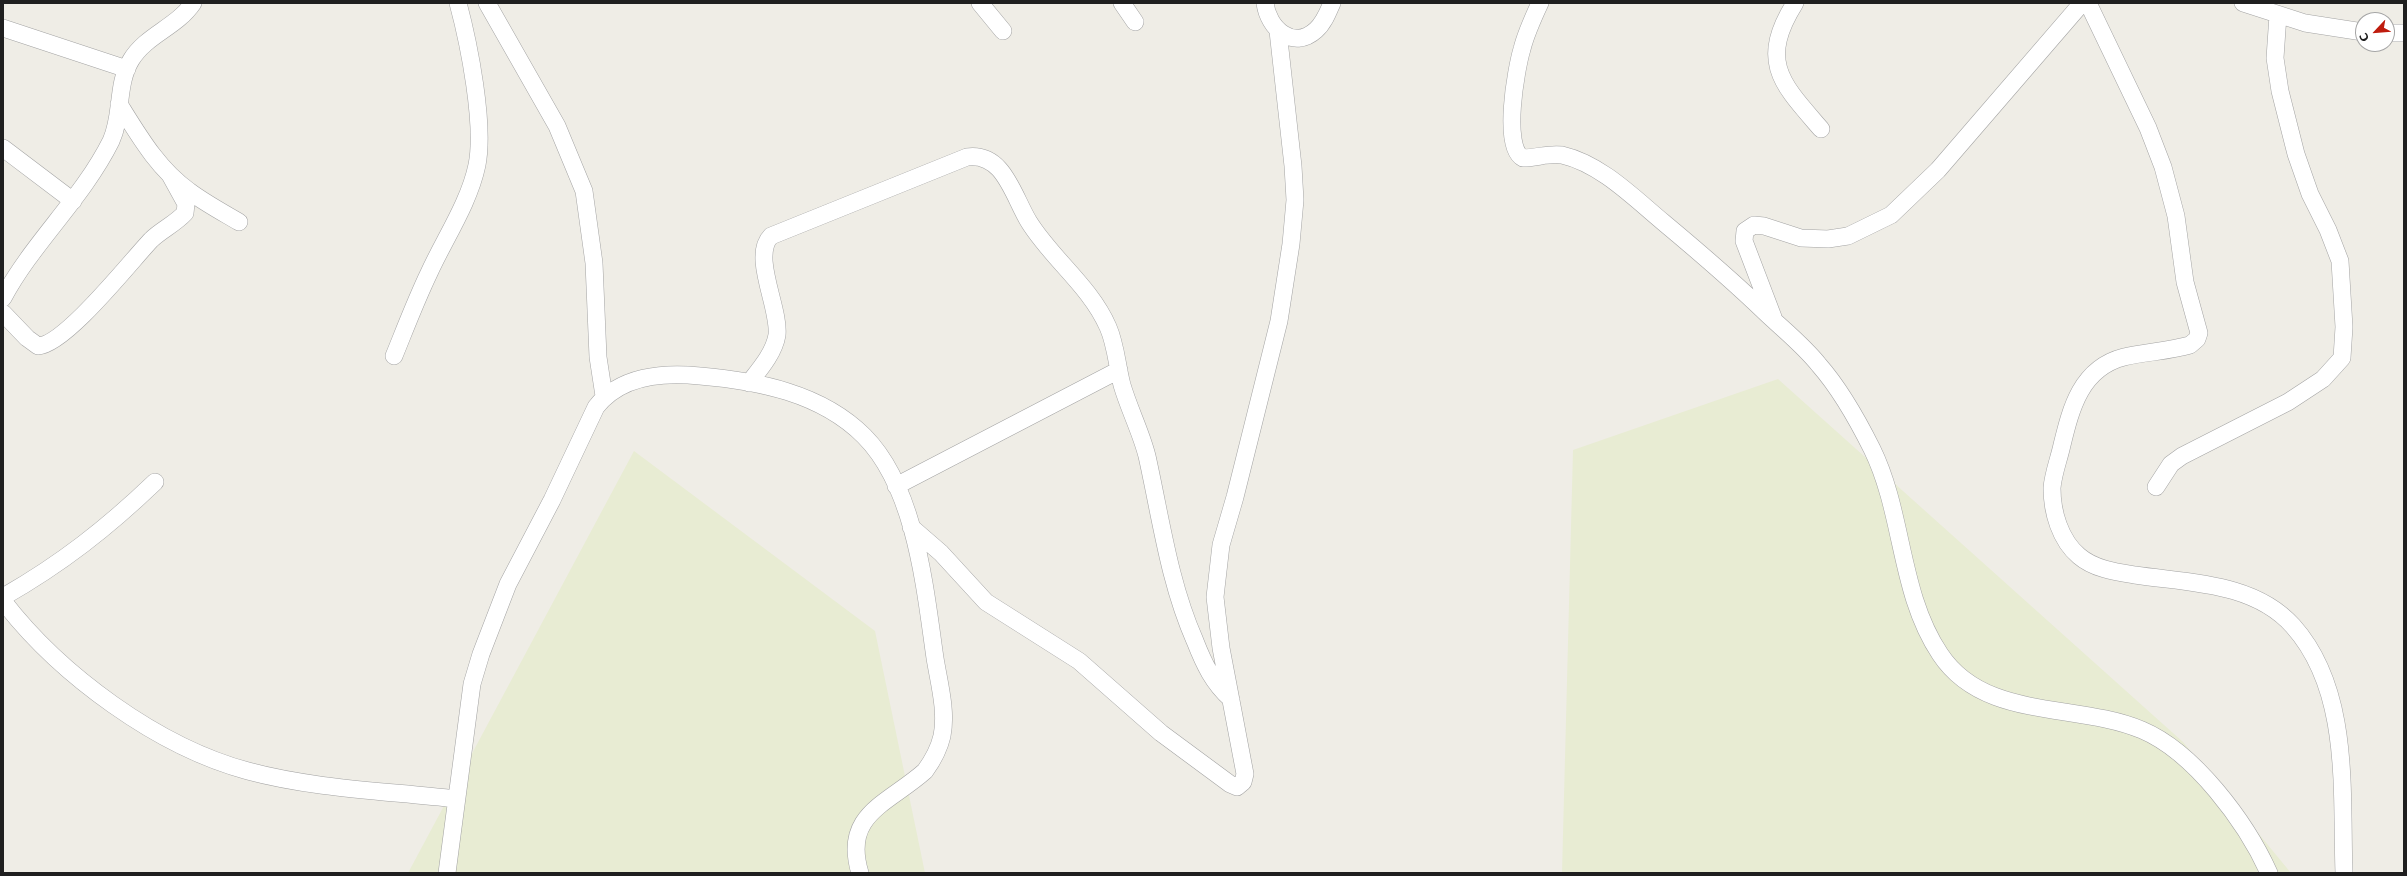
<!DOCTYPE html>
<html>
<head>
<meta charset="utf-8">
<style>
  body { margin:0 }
  #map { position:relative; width:2407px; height:876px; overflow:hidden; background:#efede6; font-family:"DejaVu Sans",sans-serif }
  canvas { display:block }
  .frame { position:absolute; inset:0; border:4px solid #1f1f1f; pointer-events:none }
  .north { position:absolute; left:2355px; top:12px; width:40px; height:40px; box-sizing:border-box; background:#fff; border:1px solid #a5a5a5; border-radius:50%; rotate:244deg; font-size:11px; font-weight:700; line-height:16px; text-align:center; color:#1f1f1f }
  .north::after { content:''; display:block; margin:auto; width:14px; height:18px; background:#bf1c0e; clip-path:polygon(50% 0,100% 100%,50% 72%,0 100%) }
</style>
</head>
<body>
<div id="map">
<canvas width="2407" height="876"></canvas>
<div class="frame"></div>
<div class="north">С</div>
</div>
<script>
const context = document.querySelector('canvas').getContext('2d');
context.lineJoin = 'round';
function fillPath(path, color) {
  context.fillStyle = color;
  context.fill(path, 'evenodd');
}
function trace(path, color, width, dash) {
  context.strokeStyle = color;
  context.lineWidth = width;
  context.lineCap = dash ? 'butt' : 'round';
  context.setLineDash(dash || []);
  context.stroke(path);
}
const farmland = new Path2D(`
  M1778 379 2183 742 2291 873H1562L1573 450Z
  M634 451 875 631 925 873H408Z`);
const minor = new Path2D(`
  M487 3 557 126 584 191 594 263 598 357 604 396
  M980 3 1003 31
  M1122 3 1135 22
  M1265 3C1268 28 1293 51 1316 30 1324 23 1328 12 1332 3
  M1540 3C1533 18 1526 33 1522 49 1516 69 1502 148 1523 158 1536 158 1549 153 1562 155 1601 164 1634 198 1663 222 1699 252 1734 282 1767 314 1785 331 1804 346 1819 365 1841 390 1857 419 1872 449 1904 514 1899 593 1940 654 1984 721 2076 702 2142 730 2194 752 2246 822 2269 873
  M1795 3C1758 62 1782 84 1821 129
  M2088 3 2148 128 2163 167 2176 216 2185 282 2199 333 2197 339 2190 345C2169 351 2146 352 2124 357 2081 368 2071 408 2062 445 2059 459 2053 474 2052 488 2052 512 2060 540 2079 556 2094 569 2116 572 2135 575 2188 583 2254 582 2293 626 2351 691 2341 792 2344 873
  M2243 3 2305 23 2363 32
  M3 28 127 69
  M2387 33H2404
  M119 104C139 136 158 169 189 191 205 203 222 212 239 222
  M3 148 73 201
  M3 298C33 242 82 199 111 141 123 115 116 85 131 60 146 35 177 27 193 3
  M3 313 27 338 38 346C65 345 131 261 151 240 161 230 175 224 185 213L186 204 170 175
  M1773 317 1744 241 1745 231 1754 225 1764 226 1801 238 1828 239 1848 236 1891 215 1938 170 2082 3
  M394 356C405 329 416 300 429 273 445 238 469 203 477 165 485 124 469 44 458 3
  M749 383C760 369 774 353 777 335 780 308 751 256 771 236L967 157C1004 152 1013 196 1029 222 1052 259 1090 286 1108 327 1116 345 1117 366 1122 385 1129 409 1141 432 1147 456 1161 519 1169 582 1195 641 1204 664 1213 683 1231 699
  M896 486 1119 370
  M2156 487 2171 464 2182 456 2288 402 2323 379 2342 358 2344 327 2340 261 2328 230 2310 194 2296 154 2280 91 2275 58 2278 15
  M911 527 941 553 986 602 1079 661 1161 733 1230 784 1237 787 1243 782 1245 774 1221 648 1215 597 1221 545 1235 497 1279 321 1291 244 1295 200 1293 166 1278 31
  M3 597C61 564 107 528 155 482
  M3 601C60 675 158 747 248 771 315 789 387 791 456 799
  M447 873 472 684 481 654 508 584 552 500 596 407C620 376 663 372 700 376 758 381 821 393 864 436 916 488 925 589 935 658 939 683 947 711 942 736 939 749 933 760 925 771 888 804 842 814 860 873`);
fillPath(farmland, '#e8ecd3');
trace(minor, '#a3a3a3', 18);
trace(minor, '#fff', 17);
</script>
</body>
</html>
